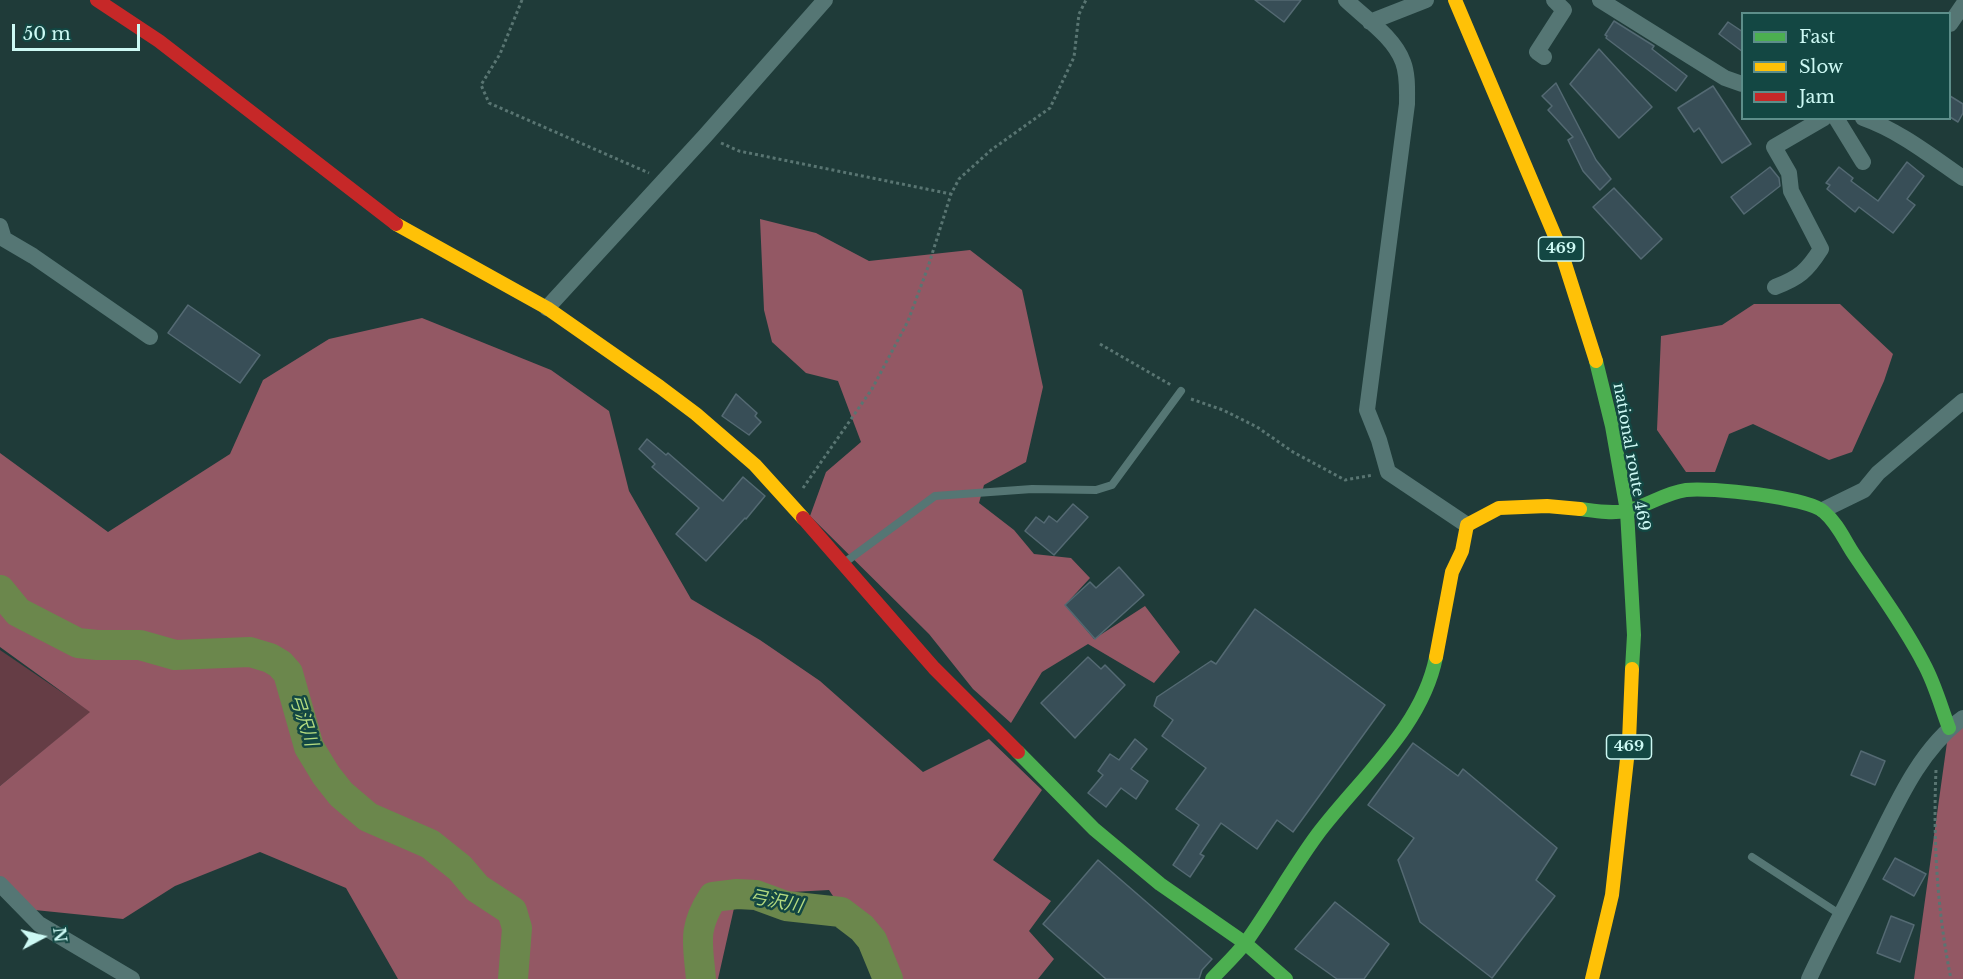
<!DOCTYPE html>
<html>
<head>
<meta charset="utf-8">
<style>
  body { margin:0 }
  #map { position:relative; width:1963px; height:979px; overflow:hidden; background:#1f3b39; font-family:"Libre Baskerville",serif }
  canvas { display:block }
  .legend { position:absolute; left:1741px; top:12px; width:210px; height:108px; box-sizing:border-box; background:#134743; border:2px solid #5d8e8a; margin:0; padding:8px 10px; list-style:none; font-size:18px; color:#cdf9f4 }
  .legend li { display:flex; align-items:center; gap:12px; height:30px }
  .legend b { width:30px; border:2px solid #5d8e8a }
  .north { position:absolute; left:12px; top:907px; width:60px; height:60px; -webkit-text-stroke:4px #134743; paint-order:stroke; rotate:83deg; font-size:16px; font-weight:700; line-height:24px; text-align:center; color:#cdf9f4 }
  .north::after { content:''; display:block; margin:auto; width:21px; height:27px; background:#cdf9f4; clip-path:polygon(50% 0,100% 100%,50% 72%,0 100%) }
  .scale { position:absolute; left:12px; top:24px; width:128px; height:27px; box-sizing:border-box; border:3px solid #cdf9f4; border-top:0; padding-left:8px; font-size:18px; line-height:21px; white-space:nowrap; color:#cdf9f4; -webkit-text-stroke:4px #134743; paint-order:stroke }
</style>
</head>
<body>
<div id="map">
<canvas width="1963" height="979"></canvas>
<ul class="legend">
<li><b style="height:8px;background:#4caf50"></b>Fast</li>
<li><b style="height:8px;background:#ffc107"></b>Slow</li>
<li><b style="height:8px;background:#c62828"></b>Jam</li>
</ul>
<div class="north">N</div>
<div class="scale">50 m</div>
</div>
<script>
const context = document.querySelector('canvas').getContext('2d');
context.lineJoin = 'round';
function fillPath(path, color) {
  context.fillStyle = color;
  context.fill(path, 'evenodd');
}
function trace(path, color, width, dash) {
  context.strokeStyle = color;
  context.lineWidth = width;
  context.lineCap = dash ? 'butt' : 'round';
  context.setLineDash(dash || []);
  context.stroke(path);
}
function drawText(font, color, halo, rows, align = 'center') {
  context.font = font + ' "Libre Baskerville","Noto Sans JP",serif';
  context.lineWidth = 5;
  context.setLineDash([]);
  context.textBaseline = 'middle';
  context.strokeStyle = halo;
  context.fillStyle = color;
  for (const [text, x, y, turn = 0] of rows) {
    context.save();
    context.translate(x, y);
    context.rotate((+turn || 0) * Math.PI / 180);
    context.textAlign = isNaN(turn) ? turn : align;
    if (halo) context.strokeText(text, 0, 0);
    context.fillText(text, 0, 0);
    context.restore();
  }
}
const green = new Path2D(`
  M0 650 91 712 0 786Z`);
const forest = new Path2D(`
  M760 219 816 233 869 261 970 250 1022 290 1043 387 1026 462 984 485 979 503 1014 530 1034 554 1071 558 1090 578 1065 605 1094 639 1145 606 1180 652 1154 683 1088 644 1042 672 1011 723 973 689 929 634 810 516 826 472 861 442 838 381 806 373 772 342 764 310Z
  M1754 304H1840L1893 354 1884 381 1852 452 1829 460 1753 424 1729 434 1715 472H1686L1657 430 1661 336 1722 325Z
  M422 318 551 370 609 411 629 491 691 599 760 640 820 681 923 772 989 739 1042 790 993 860 1051 901 1029 931 1054 959 1038 979H888L829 890 737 895 718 979H398L346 888 260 852 175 886 123 919 25 909 0 889V786L90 712 0 647V453L108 532 230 454 263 380 329 339Z
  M1963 720V979H1914L1949 728Z`);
const river = new Path2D(`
  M0 590 18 612 78 643 97 645H140L175 655 250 652 270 658 280 664 288 673 309 747 326 775 341 794 368 817 430 844 460 868 477 888 512 911 517 928 513 979
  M701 979C698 944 692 929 713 897L737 894 756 895 786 906 841 912 862 928 872 940 888 979`);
const building = new Path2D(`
  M1255 0H1301L1284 22Z
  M1614 21 1654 46 1652 49 1687 76 1676 91 1606 38 1607 36 1605 35Z
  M1728 22 1743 32V52L1719 34Z
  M1599 49 1652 107 1619 138 1570 84Z
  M1556 83 1596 160 1611 179 1600 190 1583 171 1568 140 1573 137 1548 110 1552 106 1542 96Z
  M1713 86 1751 144 1722 163 1699 128 1694 132 1678 108Z
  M1950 96 1963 104V113L1958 122 1950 117Z
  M1907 162 1924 176 1907 199 1915 205 1893 233 1859 207 1855 212 1827 189 1830 185 1826 183 1839 167 1853 178 1851 181 1878 201Z
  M1770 167 1779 178 1780 186 1744 214 1731 197Z
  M1614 188 1662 239 1641 259 1593 207Z
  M188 305 260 355 240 383 168 333Z
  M736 394 757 413 755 416 761 422 749 435 722 416Z
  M647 439 666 455 668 453 723 501 743 477 765 496 746 519 745 518 706 561 676 534 699 508 652 467 655 464 639 449Z
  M1073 504 1088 517 1054 555 1025 531 1036 517 1044 523 1049 516 1057 522Z
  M1119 567 1144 595 1095 639 1065 605 1090 582 1096 588Z
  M1255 609 1385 705 1293 832 1277 820 1257 849 1221 823 1200 854 1204 856 1190 877 1173 865 1199 825 1176 809 1206 768 1162 736 1173 720 1154 706 1157 697 1211 661 1216 664Z
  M1088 657 1101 669 1105 665 1125 685 1075 738 1041 703Z
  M1135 739 1147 749 1131 769 1148 781 1136 799 1121 788 1106 807 1088 793 1103 775 1098 771 1110 754 1119 760Z
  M1413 743 1458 776 1463 769 1557 848 1536 880 1555 896 1492 978 1420 922 1398 860 1414 838 1368 805Z
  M1861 751 1885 761 1875 785 1851 775Z
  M1895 858 1926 874 1914 896 1883 879Z
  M1098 860 1212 959 1202 970 1199 979H1106L1043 924Z
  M1335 902 1389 944 1364 979H1337L1295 949Z
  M1891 916 1914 925 1900 962 1877 953Z`);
const path = new Path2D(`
  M522 0 500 54 481 85 489 103 649 173
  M721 143 739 151 951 194
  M1100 344 1171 385
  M1191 399 1223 410 1257 427 1293 452 1345 480 1373 475
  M803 488 872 389 908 321 928 267 951 194 959 179 991 150 1050 108 1074 57 1079 14 1086 0
  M1936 770C1933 840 1937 910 1951 979`);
const lane = new Path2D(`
  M844 563 935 496 1032 489 1096 490 1112 485 1181 391
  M1752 857 1841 915`);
const street = new Path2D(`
  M1346 0C1365 18 1394 37 1403 62 1408 75 1407 90 1407 104L1367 410 1379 440 1388 472 1467 525
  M1600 0 1725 78 1742 84
  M1370 22 1426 0
  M1950 24 1963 5
  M1544 57 1537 52 1564 10 1554 0
  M1836 118 1863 162
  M1863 118C1900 131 1931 156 1963 178
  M0 226 4 239 33 256 150 337
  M1775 287C1799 278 1807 271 1821 249L1791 191 1789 173 1774 147 1824 118
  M547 308 705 136 825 0
  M1823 510 1864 490 1878 473 1963 401
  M0 884 39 924 132 979
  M1809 979C1827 940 1848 902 1867 863 1893 813 1916 752 1963 718`);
const fast = new Path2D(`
  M1596 361 1612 426 1627 511 1634 635 1632 669
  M1580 509C1595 511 1611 514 1626 511 1646 507 1664 493 1686 490 1709 487 1808 497 1824 512 1837 523 1844 539 1853 553 1877 589 1904 625 1924 664 1935 684 1941 707 1949 728
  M1018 752 1094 829 1160 884 1245 943 1286 979
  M1212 979C1223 967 1236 955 1246 942 1271 907 1292 869 1317 835 1359 779 1422 728 1436 657`);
const slow = new Path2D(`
  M1455 0 1560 248 1596 361
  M396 224 547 308 660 387 696 414 755 465 803 518
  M1436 657 1452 572 1462 551 1467 525 1499 508 1547 506 1580 509
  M1592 979 1612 895 1629 741 1632 669`);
const jam = new Path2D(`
  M97 0 159 41 396 224
  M803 518 934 668 1018 752`);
const shields = [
  [1561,249,45],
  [1629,747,45]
];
const shieldNames = [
  ["469",1561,249],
  ["469",1629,747]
];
const streetNames = [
  ["national route 469",1631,457,80]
];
const waterNames = [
  ["弓沢川",303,720,72],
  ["弓沢川",776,902,11]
];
fillPath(green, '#653d45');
fillPath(forest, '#935864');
trace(river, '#6b874c', 30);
fillPath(building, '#384e57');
trace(building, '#546a73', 1.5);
trace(path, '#597572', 3, [3, 3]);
trace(lane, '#557674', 8);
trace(street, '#557674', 16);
trace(fast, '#4caf50', 14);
trace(slow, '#ffc107', 14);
trace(jam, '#c62828', 14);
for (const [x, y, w] of shields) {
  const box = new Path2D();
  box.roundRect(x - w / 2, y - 12, w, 24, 4.5);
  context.fillStyle = '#134743';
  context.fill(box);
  trace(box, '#cdf9f4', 1.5);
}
drawText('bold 15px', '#cdf9f4', null, shieldNames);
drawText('16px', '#cdf9f4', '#134743', streetNames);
drawText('italic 18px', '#b4db80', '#134743', waterNames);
</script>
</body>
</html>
